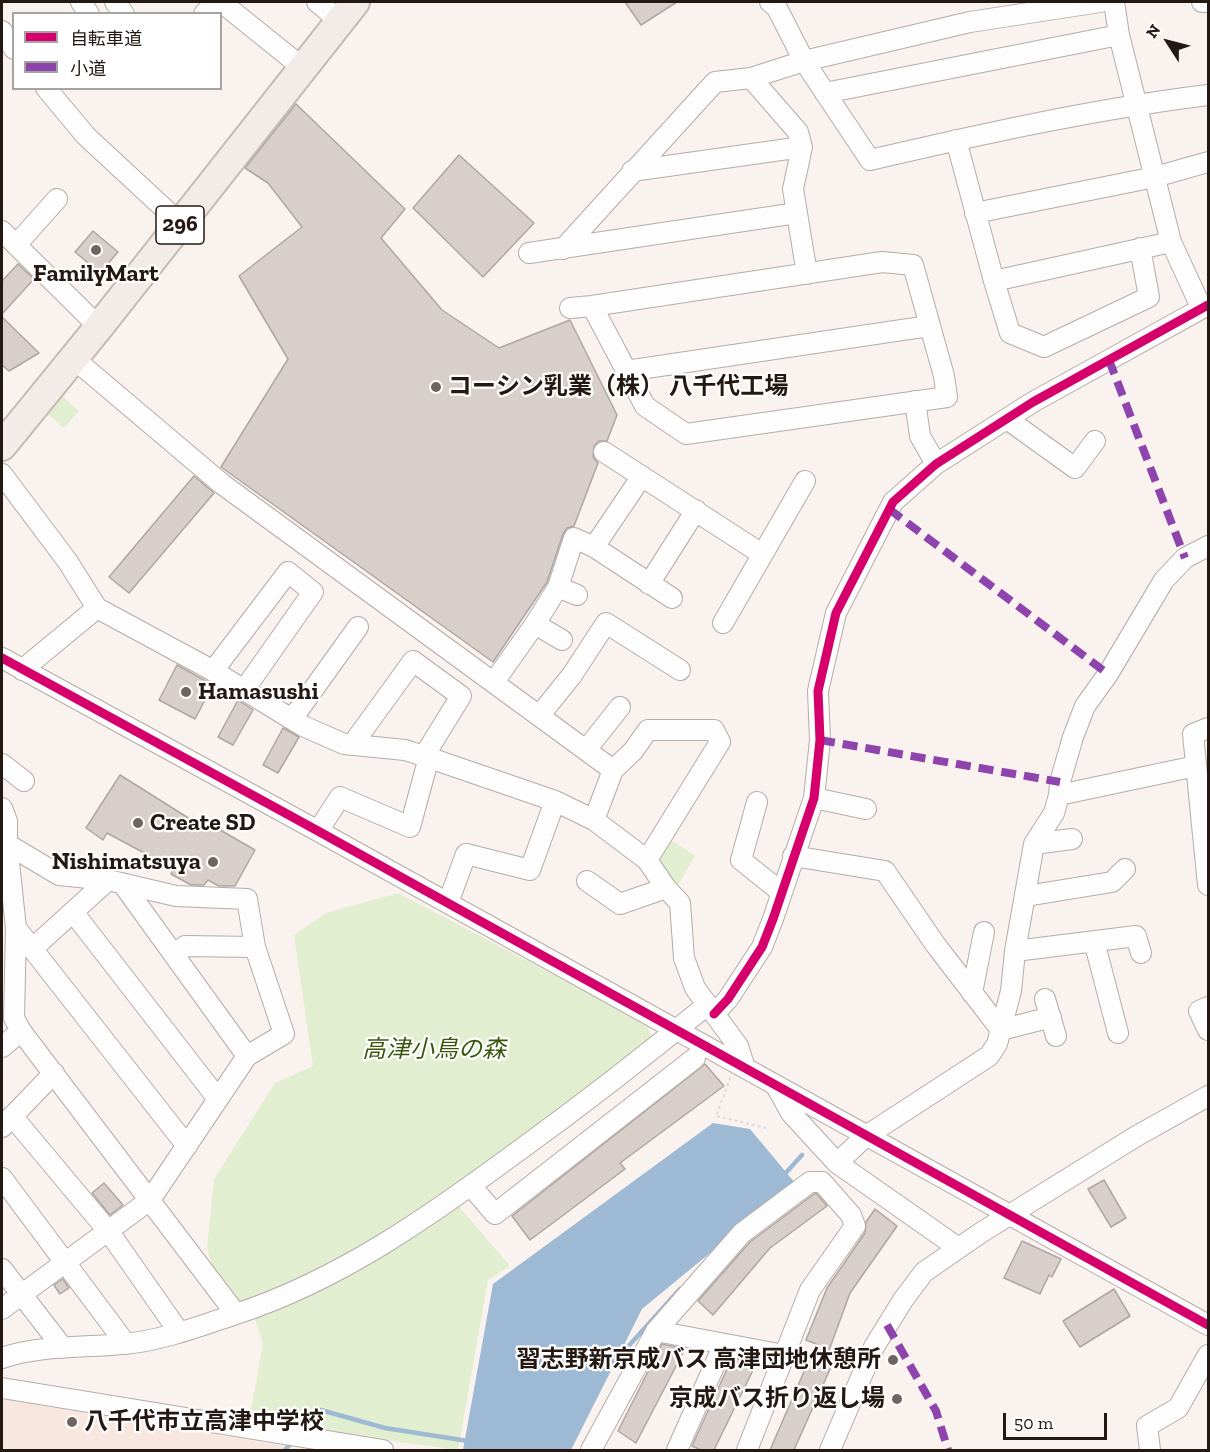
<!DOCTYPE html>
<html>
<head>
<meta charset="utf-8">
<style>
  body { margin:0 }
  #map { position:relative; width:1210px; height:1452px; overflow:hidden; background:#faf2ef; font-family:"Zilla Slab","Noto Sans JP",serif }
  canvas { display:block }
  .frame { position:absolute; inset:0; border:3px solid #241812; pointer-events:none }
  .legend { position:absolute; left:12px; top:12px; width:210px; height:78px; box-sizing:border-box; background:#fff; border:2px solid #a7a3a0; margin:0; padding:8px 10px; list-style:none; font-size:18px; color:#241812 }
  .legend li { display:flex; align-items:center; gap:12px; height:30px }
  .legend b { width:30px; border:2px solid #a7a3a0 }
  .north { position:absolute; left:1138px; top:12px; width:60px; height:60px; -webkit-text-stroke:4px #fff; paint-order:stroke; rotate:306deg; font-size:16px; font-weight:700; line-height:24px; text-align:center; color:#241812 }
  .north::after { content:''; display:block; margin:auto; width:21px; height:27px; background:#241812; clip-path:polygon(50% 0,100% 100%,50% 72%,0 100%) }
  .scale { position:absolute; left:1003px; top:1413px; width:104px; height:27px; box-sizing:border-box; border:3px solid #241812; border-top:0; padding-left:8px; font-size:18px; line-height:21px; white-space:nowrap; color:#241812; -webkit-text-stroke:4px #fff; paint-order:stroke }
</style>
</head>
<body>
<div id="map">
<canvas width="1210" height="1452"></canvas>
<div class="frame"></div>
<ul class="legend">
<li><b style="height:8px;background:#d6006c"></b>自転車道</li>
<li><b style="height:8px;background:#8e44ad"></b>小道</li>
</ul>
<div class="north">N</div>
<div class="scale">50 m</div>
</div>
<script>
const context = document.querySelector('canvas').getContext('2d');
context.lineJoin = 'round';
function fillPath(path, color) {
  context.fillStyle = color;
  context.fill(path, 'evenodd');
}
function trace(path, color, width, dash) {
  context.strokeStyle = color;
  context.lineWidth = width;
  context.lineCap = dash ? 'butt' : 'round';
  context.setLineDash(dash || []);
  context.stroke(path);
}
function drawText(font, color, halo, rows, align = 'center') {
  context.font = font + ' "Zilla Slab","Noto Sans JP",serif';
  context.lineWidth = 4.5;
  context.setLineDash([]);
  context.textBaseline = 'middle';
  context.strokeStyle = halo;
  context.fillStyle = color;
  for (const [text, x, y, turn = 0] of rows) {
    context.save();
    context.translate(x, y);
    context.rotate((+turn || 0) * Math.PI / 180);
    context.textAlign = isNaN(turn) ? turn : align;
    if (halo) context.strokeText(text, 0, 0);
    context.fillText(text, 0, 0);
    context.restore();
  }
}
const education = new Path2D(`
  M2 1399 285 1446 282 1450H2Z`);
const green = new Path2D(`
  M61 395 79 411 64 428 46 413Z
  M665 836 695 856 675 890 649 860Z
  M398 893 647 1024 652 1038 414 1220 298 1285 239 1306 215 1277 207 1248 214 1179 275 1083 313 1066 294 935 326 913Z
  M457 1204 510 1266 488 1280 458 1450 249 1421 263 1344 254 1316Z`);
const water = new Path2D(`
  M713 1123 750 1129 795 1183 642 1309 571 1450H463L493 1284Z`);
const stream = new Path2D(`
  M782 1177 802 1155
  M615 1361 680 1289
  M300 1432 317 1409 385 1428 468 1441
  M285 1450 293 1441`);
const building = new Path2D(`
  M625 2H677L641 25Z
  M296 104 405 209 381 238 442 310 499 348 570 320 617 415 607 441H599L594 446 593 457 598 463 574 526 567 528 563 534 547 582 493 662 221 467 288 359 239 276 302 227 268 183 245 168Z
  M459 155 534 223 483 277 413 208Z
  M93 231 118 252 100 273 75 252Z
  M18 264 34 279 2 314V281Z
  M2 317 39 353 9 371 2 365Z
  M194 476 214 493 129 593 109 577Z
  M177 665 213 685 195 719 159 700Z
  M238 700 253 710 233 745 218 737Z
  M283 728 299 737 278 773 263 765Z
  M120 775 198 824 201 819 255 850 235 886H219L208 880 204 885H191L171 874 174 869 107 833 103 840 86 828Z
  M705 1064 724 1086 620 1163 625 1169 530 1240 512 1216Z
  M1104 1180 1126 1218 1111 1227 1088 1189Z
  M104 1183 123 1205 110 1215 92 1193Z
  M814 1194H817L827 1206 770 1248 713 1315 698 1301 750 1242Z
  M875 1209 897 1226 850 1293 824 1364 831 1367 794 1450H770L816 1344 806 1340 827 1288 865 1233 866 1222Z
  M1022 1241 1061 1259 1052 1277 1049 1275 1040 1294 1004 1278Z
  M63 1279 69 1288 60 1294 54 1285Z
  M1114 1289 1130 1316 1080 1347 1063 1321Z
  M662 1344 685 1349 636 1443 618 1431Z
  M732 1358 757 1362 714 1450H701L692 1446Z`);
const path = new Path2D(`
  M729 1078 730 1079 716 1116 766 1128`);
const minor = new Path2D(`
  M81 2 89 14
  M115 2 124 14
  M221 2 303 68
  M317 2 340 21
  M770 2 777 8 804 61 870 160C982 134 1094 109 1208 95
  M1114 2 1119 35 1171 242 1201 307
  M1202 2H1208
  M204 14 215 2
  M2 31 14 49
  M46 88 86 136 181 224
  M825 93 1119 35
  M956 140 994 281 1171 242
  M632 171 802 147
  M975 213 1155 177 1208 162
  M2 231 99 327
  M16 245 57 199
  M563 249 715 82 751 78
  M529 253 797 213
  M807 274 793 189 802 147 798 132 751 78 804 61 970 22 1100 2
  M994 281 1010 333 1044 347 1149 297 1140 248
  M570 308 592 306 882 262 913 265 944 376 947 397 686 434 645 406 592 306
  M73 358 222 484 613 770
  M626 371 929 326
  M915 401 920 436 936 464
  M1007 419 1075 468 1095 441
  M604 452 762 554
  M2 474 68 562 97 608 210 669 303 726 344 744 405 750 424 756 555 801 594 820 647 860 666 888 680 903 684 958 695 988 738 1046 745 1068
  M594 547 642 476
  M649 584 696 510
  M558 587 577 595
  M723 623 805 481
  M535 624 562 640
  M2 658 318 831 1208 1325
  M22 670 97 608
  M213 671 288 572 313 592 244 690
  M494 682 535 624 558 587 574 538 594 547 672 598
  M539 716 572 675 606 623 680 670
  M292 719 358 627
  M1208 728 1193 734 1208 885
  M352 745 413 661 461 696 424 756
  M586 750 620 707
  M2 764 24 781
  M1059 795 1196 766
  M814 798 866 809
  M757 802 741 860 781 892
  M2 808 7 821V844L16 928 14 1018 21 1031 236 1314
  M594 820 613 770 633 751 648 730H714L720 742 647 860
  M318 831 340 797 410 827 429 757
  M1034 844 1072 839
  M793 856 885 871 935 944 1001 1030 1051 1017
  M587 881 620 904 666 888
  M122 883 247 1056
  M1026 896 1112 882 1125 869
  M448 903 466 854 530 870 555 801
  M73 912 218 1099
  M16 928 187 1146
  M1094 941 1118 1033
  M32 949 108 880
  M1015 951 1136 936 1141 953
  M174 955 185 946 255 947
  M972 993 984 932
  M1045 999 1056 1036
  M1208 1007 1199 1011 1208 1030
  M714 1014 728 999 762 947 773 919 814 798 820 740 818 691 836 613 893 502 936 464 1033 402 1208 305
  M2 1047 21 1031
  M776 1086 791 1113 837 1163 957 1247
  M12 1116 109 1232 179 1332
  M2 1127 54 1073
  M837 1163 866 1136 989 1056 997 1044 1011 991 1015 951 1034 844 1054 813 1059 795 1060 782 1073 737 1085 706 1108 674 1164 580 1185 558 1208 546
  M2 1178 126 1344
  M471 1186 495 1214 695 1058
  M2 1269 63 1348
  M2 1309 150 1200 247 1056 284 1034 255 947 247 899 176 896 108 880 59 875 7 844
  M656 1331 784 1355
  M2 1358C40 1345 83 1348 123 1344 161 1341 200 1326 236 1314 340 1280 430 1216 517 1152 582 1105 645 1056 707 1005
  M2 1388 383 1450
  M591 1450 656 1331 742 1233 810 1182H822L851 1215 855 1226 810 1290 747 1450
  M677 1450 724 1344
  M830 1450 874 1347 903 1300 924 1272 982 1232 1135 1137 1208 1096
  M1150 1450 1147 1426 1178 1408 1208 1355`);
const highway = new Path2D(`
  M2 446 99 327 355 2`);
const quiet = new Path2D(`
  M1109 360 1185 558
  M889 509 1108 674
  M820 740 1060 782
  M887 1325 936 1411 948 1450`);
const cycleway = new Path2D(`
  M2 658 318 831 1208 1325
  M714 1014 728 999 762 947 773 919 814 798 820 740 818 691 836 613 893 502 936 464 1033 402 1208 305`);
const markers = [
  [96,250,6,"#6f645f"],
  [436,387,6,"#6f645f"],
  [186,692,6,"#6f645f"],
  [138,823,6,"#6f645f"],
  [213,862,6,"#6f645f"],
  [893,1360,6,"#6f645f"],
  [897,1399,6,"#6f645f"],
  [72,1422,6,"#6f645f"]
];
const shields = [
  [180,225,48]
];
const shieldNames = [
  ["296",180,225]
];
const poiNames = [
  ["FamilyMart",96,274,"center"],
  ["コーシン乳業（株） 八千代工場",448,387],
  ["Hamasushi",198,692],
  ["Create SD",150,823],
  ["Nishimatsuya",201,862,"right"],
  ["習志野新京成バス 高津団地休憩所",881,1360,"right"],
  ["京成バス折り返し場",885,1399,"right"],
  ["八千代市立高津中学校",84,1422]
];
const parkNames = [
  ["高津小鳥の森",434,1050]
];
fillPath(education, '#f7e7df');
fillPath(green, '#e2eed0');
fillPath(water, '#9eb9d4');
trace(stream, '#9eb9d4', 4.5);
fillPath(building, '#d8cfca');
trace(building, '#afa6a1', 1.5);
trace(minor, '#b5aca8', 22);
trace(highway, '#c5bab5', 32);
trace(path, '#dddada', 2, [3, 3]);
trace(minor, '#fefdfd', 20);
trace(highway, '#f2ebe7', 28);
trace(quiet, '#8e44ad', 8, [15, 8]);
trace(cycleway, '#d6006c', 9);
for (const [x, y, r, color] of markers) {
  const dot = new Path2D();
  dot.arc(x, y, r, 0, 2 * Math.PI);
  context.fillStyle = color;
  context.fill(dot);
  trace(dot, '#fff', 2);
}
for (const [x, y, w] of shields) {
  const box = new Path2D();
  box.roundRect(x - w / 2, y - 19, w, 38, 4.5);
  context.fillStyle = '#fff';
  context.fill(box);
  trace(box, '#241812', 1.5);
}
drawText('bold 22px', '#241812', null, shieldNames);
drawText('bold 24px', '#241812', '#fff', poiNames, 'left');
drawText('italic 24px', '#3a580b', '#fff', parkNames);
</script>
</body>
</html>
